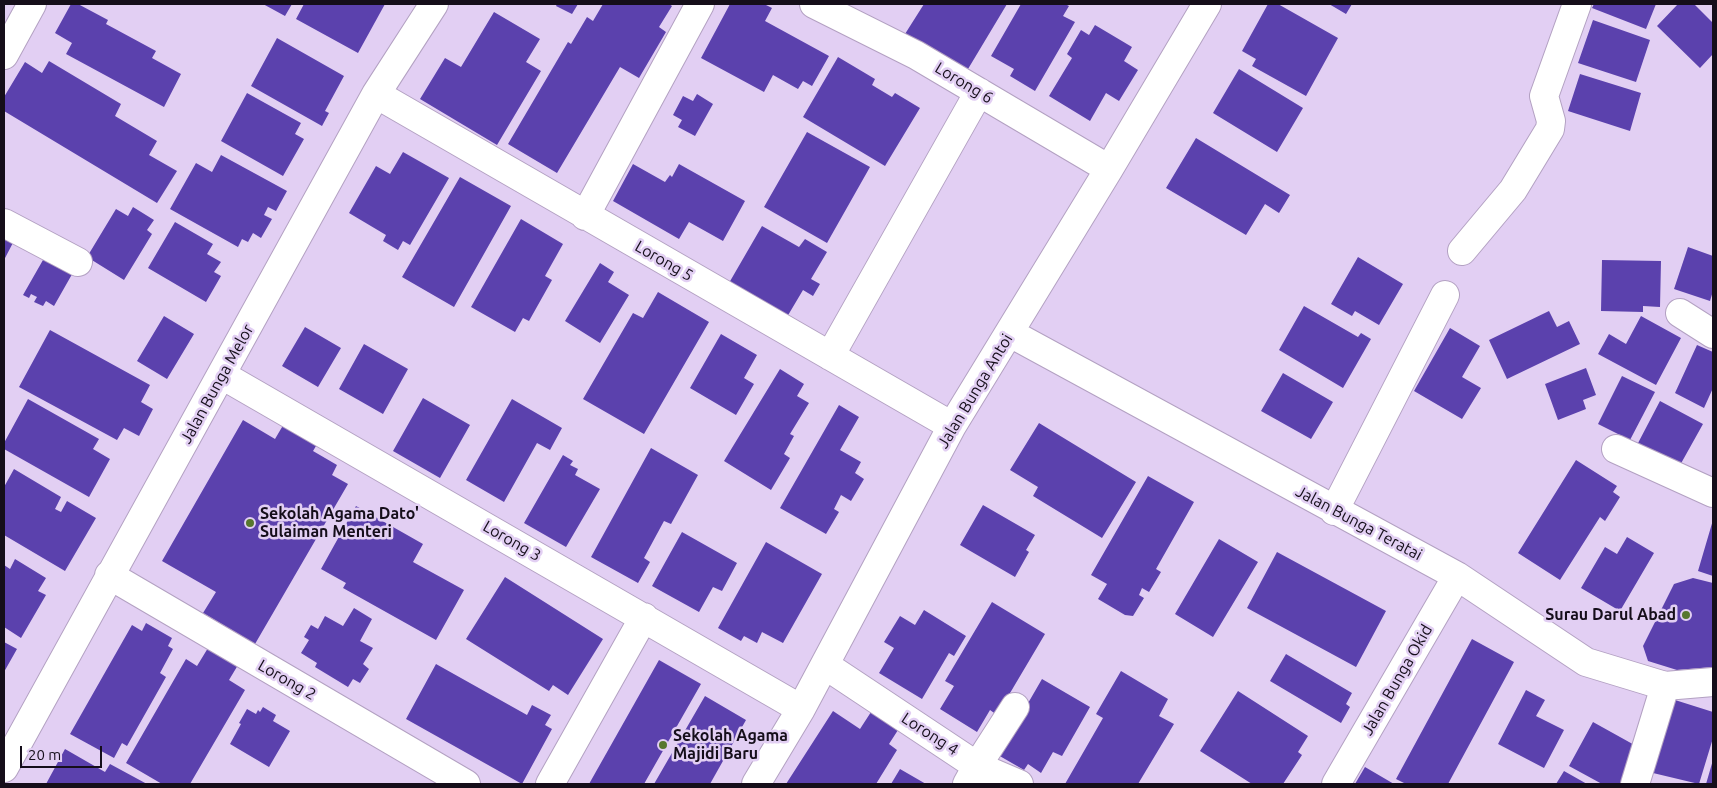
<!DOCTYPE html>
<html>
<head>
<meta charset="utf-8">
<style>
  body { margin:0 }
  #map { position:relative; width:1717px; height:788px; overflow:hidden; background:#e2cff3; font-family:Ubuntu,sans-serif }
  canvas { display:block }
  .frame { position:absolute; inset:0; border:5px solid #150e1a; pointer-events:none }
  .scale { position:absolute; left:20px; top:746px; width:82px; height:22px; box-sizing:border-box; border:2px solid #150e1a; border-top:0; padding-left:6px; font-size:15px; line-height:18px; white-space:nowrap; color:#150e1a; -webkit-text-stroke:4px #e2cff3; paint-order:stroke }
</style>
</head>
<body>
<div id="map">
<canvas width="1717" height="788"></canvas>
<div class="frame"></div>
<div class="scale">20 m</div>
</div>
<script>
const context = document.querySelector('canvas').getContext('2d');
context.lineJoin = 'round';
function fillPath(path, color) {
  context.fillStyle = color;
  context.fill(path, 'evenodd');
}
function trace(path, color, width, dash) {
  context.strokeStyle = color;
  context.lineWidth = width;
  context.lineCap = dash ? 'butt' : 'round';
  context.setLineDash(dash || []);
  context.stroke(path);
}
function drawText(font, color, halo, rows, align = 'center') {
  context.font = font + ' Ubuntu,sans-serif';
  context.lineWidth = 5;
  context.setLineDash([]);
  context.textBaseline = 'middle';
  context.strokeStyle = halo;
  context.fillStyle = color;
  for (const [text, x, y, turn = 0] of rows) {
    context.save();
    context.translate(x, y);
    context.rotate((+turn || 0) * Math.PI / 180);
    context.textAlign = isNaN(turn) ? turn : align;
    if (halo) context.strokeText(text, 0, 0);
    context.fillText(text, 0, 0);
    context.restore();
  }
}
const building = new Path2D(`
  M71 4H78L108 20 106 24 156 51 152 58 181 74 164 107 66 54 72 43 55 33Z
  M263 4H292L285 16Z
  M304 4H385L358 53 296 19Z
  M557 4H578L572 14 556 6Z
  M603 4H669L672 6 659 27 666 32 639 78 620 67 557 173 508 144 568 42 571 44 587 17 593 21Z
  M730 4H764L772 8 765 21 829 56 812 86 803 81 798 89 773 75 764 92 701 58Z
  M924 4H1007L962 79 930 49 905 34Z
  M1021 4H1065L1069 6 1063 16 1075 22 1035 91 1010 76 1014 69 991 56Z
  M1268 4H1278L1338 38 1306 96 1252 66 1256 59 1242 51Z
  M1329 4H1352L1346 14Z
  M1594 4H1656L1646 29 1592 8Z
  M1678 4H1694L1713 23V54L1700 68 1657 26Z
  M494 12 540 39 526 62 541 71 497 145 420 99 445 58 461 67Z
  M1593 20 1650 40 1636 82 1578 63Z
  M1095 25 1132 47 1124 61 1138 70 1119 101 1106 93 1090 121 1049 96 1072 58 1067 54 1081 30 1089 35Z
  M277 38 344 76 325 111 329 113 322 126 251 86Z
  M838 57 875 79 872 85 892 97 895 93 920 108 885 166 803 117Z
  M49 61 121 104 115 116 157 141 149 155 177 171 157 203 4 111V97L25 62 42 73Z
  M1239 69 1303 108 1277 152 1213 113Z
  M1580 74 1641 93 1630 131 1568 111Z
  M247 93 301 123 295 134 304 139 283 176 221 141Z
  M697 94 713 104 695 136 678 127 682 120 673 115 683 96 693 101Z
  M807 132 870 167 827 243 764 207Z
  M1196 138 1290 195 1279 213 1265 204 1246 235 1166 188Z
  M403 152 449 178 410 245 403 241 398 250 383 241 386 235 349 213 376 166 390 174Z
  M221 155 287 191 276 211 268 207 264 215 272 219 261 238 253 233 248 242 242 239 238 247 170 209 196 163 212 172Z
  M633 164 665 182 670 175 672 177 679 164 745 201 723 241 689 222 679 239 613 201Z
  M460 177 511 206 454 307 402 277Z
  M133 207 154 220 147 230 152 234 124 280 87 257 116 209 128 216Z
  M521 219 563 244 545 276 552 280 529 321 523 318 515 332 471 307Z
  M175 222 213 244 207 254 221 262 214 272 221 276 206 302 148 268Z
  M762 226 799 247 805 239 827 252 811 279 820 284 813 296 803 290 787 317 729 283Z
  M4 230 16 237 4 260Z
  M1688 247 1713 256V291L1710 301 1674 289Z
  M47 253 75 269 54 306 46 301 43 306 34 302 37 297 31 294 29 298 23 295Z
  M1358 257 1403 284 1379 325 1355 311 1352 316 1331 304Z
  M1602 260 1661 261 1660 307 1643 306V312L1601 311Z
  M600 263 614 272 608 282 629 295 600 343 565 321Z
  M658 292 709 322 644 434 583 399 633 313 643 318Z
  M1304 306 1358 337 1361 333 1371 339 1343 388 1279 350Z
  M1549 311 1557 327 1569 321 1580 344 1507 379 1489 340Z
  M164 316 194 334 167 379 137 361Z
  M1641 316 1681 338 1656 385 1598 354 1609 334 1626 344Z
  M305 327 341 348 318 387 282 366Z
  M1450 328 1480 346 1462 377 1481 388 1462 419 1414 391Z
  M50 330 150 385 141 402 153 409 139 436 124 428 117 440 19 387Z
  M721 334 757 355 744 378 754 384 736 415 690 388Z
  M364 344 408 369 383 414 339 389Z
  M1697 345 1713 352V388L1704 408 1675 393Z
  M1586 368 1596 395 1583 400 1586 409 1558 420 1545 384Z
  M780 369 804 384 797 396 809 403 790 434 794 436 784 454 790 458 771 490 724 461Z
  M1283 373 1333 402 1311 439 1261 411Z
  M1622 376 1655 392 1630 440 1598 424Z
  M423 398 470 425 440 478 393 451Z
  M28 399 99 439 93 449 110 459 89 497 4 449V443Z
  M512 399 562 428 550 450 537 443 504 502 466 480Z
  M1660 401 1703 424 1679 467 1637 445Z
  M839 405 859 417 840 450 861 462 855 473 864 479 851 501 841 495 834 509 839 512 826 534 780 508Z
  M243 420 275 439 285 422 319 441 313 451 337 465 332 475 348 484 255 644 203 613 216 592 162 561Z
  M1039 423 1136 482 1102 538 1033 496 1038 487 1010 470Z
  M651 448 698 475 671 524 664 521 644 558 650 562 638 583 591 557Z
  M563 455 573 461 570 465 578 469 575 475 600 489 566 547 524 523Z
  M1576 460 1617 486 1613 492 1620 497 1605 521 1600 517 1560 580 1518 553Z
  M14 469 61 497 55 509 61 512 67 501 96 518 65 571 4 535V487Z
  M1148 476 1194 502 1156 569 1161 572 1149 592 1142 588 1139 595 1144 598 1133 616 1125 615 1098 599 1107 584 1091 575Z
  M983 505 1035 535 1026 550 1029 552 1015 577 960 545Z
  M356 506 423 544 413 562 464 590 436 640 343 588 346 583 321 569Z
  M1713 520V576L1698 571Z
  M682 532 737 563 722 591 713 587 699 612 652 586Z
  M1627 537 1654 553 1620 611 1581 588 1605 547 1617 554Z
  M1219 539 1258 562 1213 637 1175 614Z
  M766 542 822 574 783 643 762 632 757 643 744 636 741 641 718 628Z
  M1277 552 1386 611 1356 667 1247 608Z
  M15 559 46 578 38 591 46 595 21 638 4 627V565L10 569Z
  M505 577 603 639 568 695 553 685 549 691 466 639Z
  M1693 578 1713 583V667L1677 670 1648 661 1643 646 1674 584Z
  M992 602 1045 634 997 715 990 710 977 732 940 709 954 686 945 681Z
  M354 608 372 619 360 641 373 648 363 664 369 669 360 683 353 679 348 687 315 667 317 663 301 653 309 640 304 637 311 625 318 629 325 616 343 626Z
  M924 610 966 636 954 656 949 653 922 699 879 673 894 648 884 642 900 616 915 625Z
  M146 623 172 638 168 646 173 649 160 673 166 677 127 746 122 743 114 758 70 734 132 625 142 631Z
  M1472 639 1514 662 1448 784H1406L1396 779Z
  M4 642 17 649 4 672Z
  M208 648 238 665 229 680 245 690 190 784H162L126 763 186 659 197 666Z
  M1286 654 1352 693 1346 704 1350 707 1341 723 1270 681Z
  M659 660 701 684 644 784H589Z
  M436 664 527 715 532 705 551 715 545 725 552 729 522 784 406 719Z
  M1121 671 1168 699 1159 716 1174 724 1138 784H1065L1103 718 1096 714Z
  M1042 679 1090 707 1062 756 1053 752 1041 773 1028 764 1024 770 998 755Z
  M1526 690 1545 700 1536 716 1564 730 1544 768 1498 744Z
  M1238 691 1308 736 1298 752 1302 755 1283 784H1252L1200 751Z
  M705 696 746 720 710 784H654Z
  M1675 700 1713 712V738L1699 784 1653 773Z
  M263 707 276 715 273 721 290 731 269 767 230 744 241 724 239 723 247 709 256 714 258 710 260 712Z
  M833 711 860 729 871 712 898 730 889 744 897 750 876 784H786Z
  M1593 722 1638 747 1625 784H1602L1569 766Z
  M65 749 105 772 110 764 147 784H46Z
  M1713 760V784H1706Z
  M1365 767 1394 784H1355Z
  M900 769 926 784H891Z
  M1564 771 1587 784H1556Z`);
const minor = new Path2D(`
  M814 4 916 55 1109 169
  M4 55 32 4
  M376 94 952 426
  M585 216 700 4
  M4 223 78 262
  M1462 251 1513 190 1550 129 1551 121 1544 96 1577 4
  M1680 313 1713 334
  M1010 333 1457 576 1586 662 1665 686 1713 682
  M830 356 979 92
  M222 375 801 709
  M1616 449 1713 493
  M1334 511 1445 295
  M109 575 466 784
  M825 665 977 766 1015 707
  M4 768 376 94 434 4
  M550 784 644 617
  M756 784 801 709 952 426 1109 169 1207 4
  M967 784 977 766 1019 784
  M1336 784 1457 576
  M1635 784 1665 686`);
const markers = [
  [250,523,5,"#57772e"],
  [1686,615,5,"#57772e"],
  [663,745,5,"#57772e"]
];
const streetNames = [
  ["Lorong 6",964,83,31],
  ["Lorong 5",664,261,30],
  ["Jalan Bunga Melor",217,384,-61],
  ["Jalan Bunga Antoi",975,391,-59],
  ["Jalan Bunga Teratai",1359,523,28],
  ["Lorong 3",512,541,30],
  ["Lorong 2",287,680,30],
  ["Jalan Bunga Okid",1397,680,-60],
  ["Lorong 4",930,734,33]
];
const poiNames = [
  ["Sekolah Agama Dato'",260,514],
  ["Sulaiman Menteri",260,532],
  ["Surau Darul Abad",1676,615,"right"],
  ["Sekolah Agama",673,736],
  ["Majidi Baru",673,754]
];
fillPath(building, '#5b41ad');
trace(minor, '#b3a1c2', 30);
trace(minor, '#fff', 28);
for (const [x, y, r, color] of markers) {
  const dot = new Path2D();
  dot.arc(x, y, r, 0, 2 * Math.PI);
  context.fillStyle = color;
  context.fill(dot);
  trace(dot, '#e2cff3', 2);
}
drawText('16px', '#150e1a', '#e2cff3', streetNames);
drawText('bold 16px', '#150e1a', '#e2cff3', poiNames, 'left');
</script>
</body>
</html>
